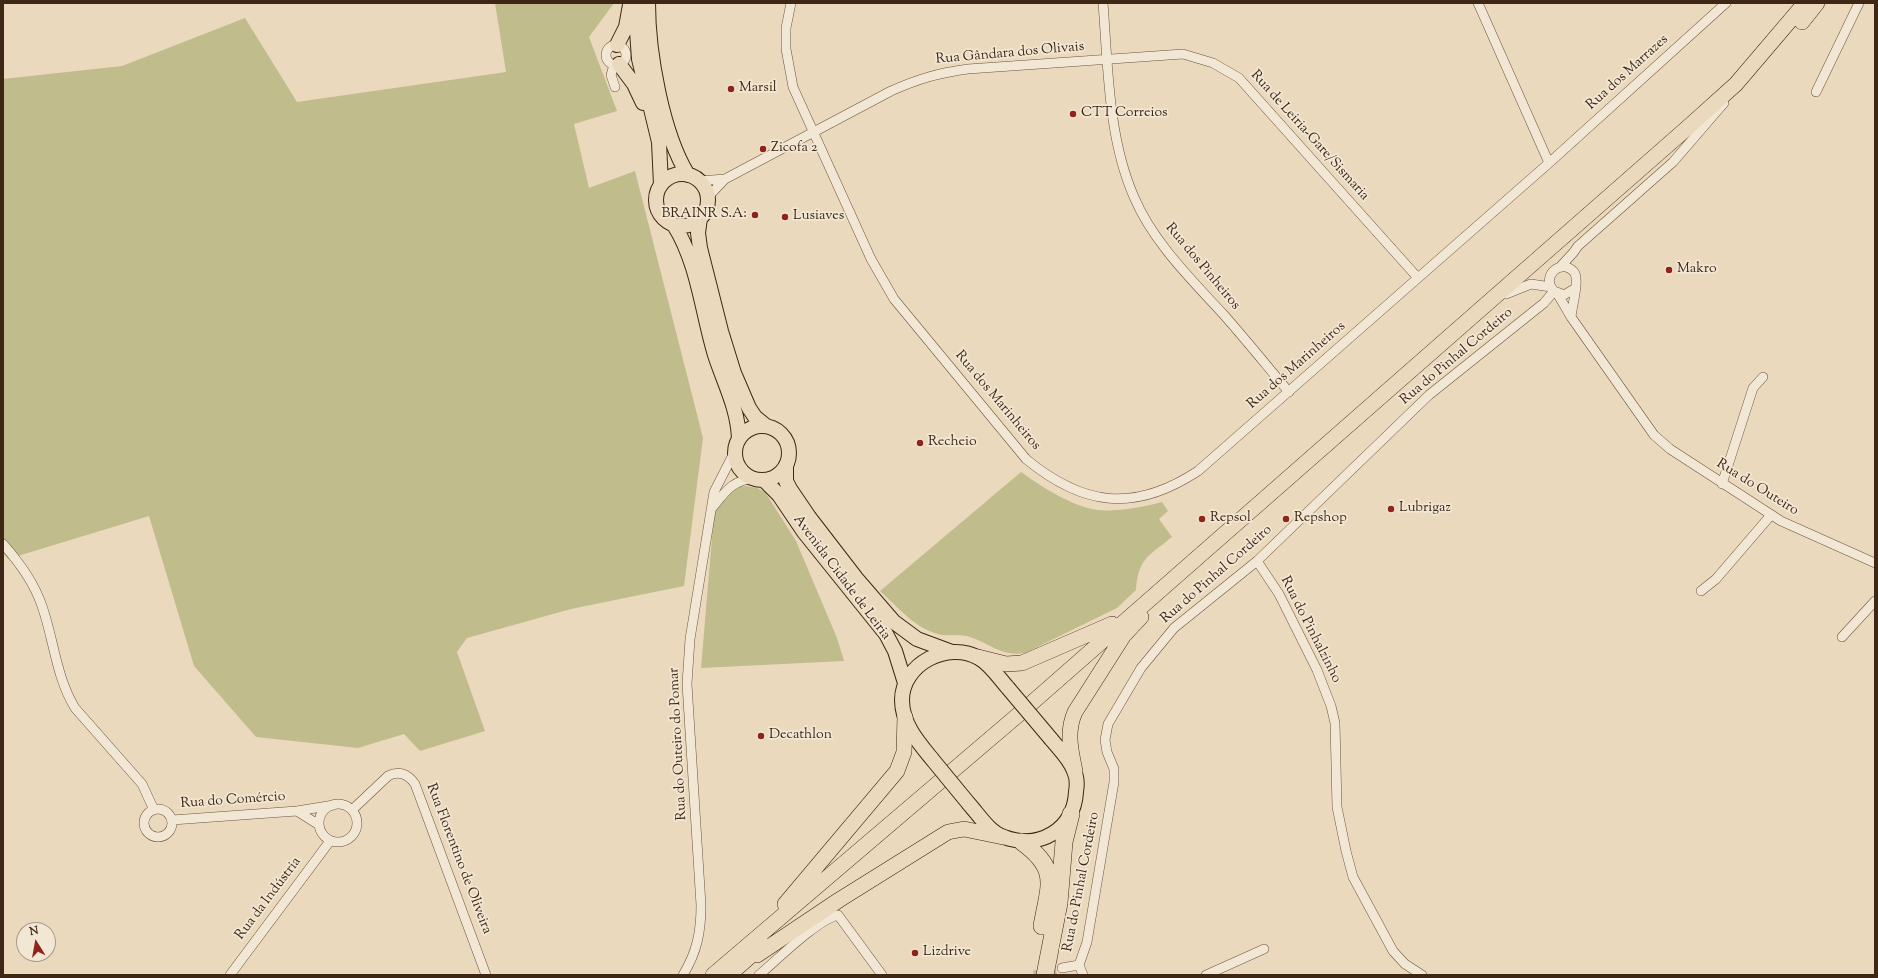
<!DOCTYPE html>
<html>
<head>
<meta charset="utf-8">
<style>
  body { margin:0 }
  #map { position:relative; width:1878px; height:978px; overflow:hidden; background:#ebd9bd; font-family:"Sorts Mill Goudy",serif }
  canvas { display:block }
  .frame { position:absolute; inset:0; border:4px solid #3e2714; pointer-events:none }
  .north { position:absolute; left:16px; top:922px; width:40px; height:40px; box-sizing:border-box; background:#f2e6d4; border:1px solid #aa9a87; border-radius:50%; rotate:349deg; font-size:11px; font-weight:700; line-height:16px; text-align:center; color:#3e2714 }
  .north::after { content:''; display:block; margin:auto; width:14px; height:18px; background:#8f2418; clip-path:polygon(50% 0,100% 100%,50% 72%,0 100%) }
</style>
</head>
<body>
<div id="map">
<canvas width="1878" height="978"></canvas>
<div class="frame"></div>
<div class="north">N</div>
</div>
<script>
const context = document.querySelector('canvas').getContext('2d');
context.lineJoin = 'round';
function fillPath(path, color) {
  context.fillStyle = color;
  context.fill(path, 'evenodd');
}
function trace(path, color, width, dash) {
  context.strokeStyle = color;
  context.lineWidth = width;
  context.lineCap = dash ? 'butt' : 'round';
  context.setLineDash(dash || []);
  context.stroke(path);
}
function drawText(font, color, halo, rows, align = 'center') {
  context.font = font + ' "Sorts Mill Goudy",serif';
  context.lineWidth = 3.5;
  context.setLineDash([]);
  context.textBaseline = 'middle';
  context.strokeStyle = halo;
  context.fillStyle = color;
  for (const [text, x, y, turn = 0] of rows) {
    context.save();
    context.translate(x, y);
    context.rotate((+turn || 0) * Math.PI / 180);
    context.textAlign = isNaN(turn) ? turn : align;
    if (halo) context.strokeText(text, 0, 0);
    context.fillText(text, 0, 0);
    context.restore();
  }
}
const green = new Path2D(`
  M495 3H614L589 37 617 111 574 124 589 188 635 171 703 438 684 586 571 609 467 638 457 652 485 731 420 751 404 734 358 748 256 737 194 666 149 516 8 559 3 553V79L122 66 245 18 297 102 506 72Z
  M1021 472C1041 486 1072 507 1098 510 1114 512 1146 507 1162 502L1168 511 1159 519 1172 537C1149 556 1138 558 1136 590L1117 608 1025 653C1002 657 991 644 970 637 962 634 951 636 942 635 916 630 899 608 880 591Z
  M746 486 757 488 765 492 796 541 837 638 844 661 701 668 714 514C721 497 728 488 746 486Z`);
const minorTunnel = new Path2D(`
  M1034 975 1062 968`);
const minor = new Path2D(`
  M791 3 786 28V49L793 87 871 259 894 299 1026 459C1083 506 1134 513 1198 471L1549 163 1726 3
  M1103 3C1108 66 1108 138 1134 197 1153 242 1191 279 1224 315 1246 340 1267 366 1289 392
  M1478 3 1549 163
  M606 55a10 10 0 1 1 20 0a10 10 0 1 1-20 0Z
  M614 65 611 75 615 87
  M1816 92 1859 3
  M699 181 725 179
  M707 198 725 179 891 91C918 79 938 73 968 69L1183 54 1213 63 1239 78 1418 278
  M1560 267 1573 253 1578 246 1673 162 1724 103
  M1557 293 1571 317 1654 435 1670 449 1781 521 1875 563
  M1506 294 1531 284 1551 287
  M1571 317C1572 306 1580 279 1574 272 1561 257 1540 277 1554 291L1564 295 1574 289
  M1722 484 1753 388 1763 377
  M712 508C726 491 731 481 755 478
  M3 544C20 563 34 582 42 606 54 640 56 677 75 708L142 784 154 810
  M1257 561 1279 594 1317 670 1331 706 1335 723 1337 807 1346 851 1353 877 1393 951 1405 964 1422 975
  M1701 591 1716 579 1771 515
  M1842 637 1875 601
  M319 823a19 19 0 1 1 38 0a19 19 0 1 1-38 0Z
  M144 823a14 14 0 1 1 28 0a14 14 0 1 1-28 0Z
  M352 810 388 776C399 770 408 774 415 784L486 975
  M297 811 319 825
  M172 820 297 811 334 805
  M1062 968 1079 965
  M230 975 330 841
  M683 975C697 952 701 932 701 905L687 684 690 639 714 492 735 451
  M759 975C777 960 817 920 838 915L882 975
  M1083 975 1079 965 1087 942 1114 782V769L1107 752 1105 740 1108 724 1141 668 1174 628 1257 561 1429 395 1544 303 1554 291
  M1206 975 1264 949`);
const primary = new Path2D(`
  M635 3 639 59 659 142 661 185
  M648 3C648 52 662 133 688 175
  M617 45 626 27 630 5
  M619 64 634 84 643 103
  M656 200a26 26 0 1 1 52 0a26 26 0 1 1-52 0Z
  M700 218 698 233 700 248 721 331 734 373 749 408 755 417 766 426
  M674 225C698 263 702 312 715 355 724 383 738 408 739 439
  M735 453a27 27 0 1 1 54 0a27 27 0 1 1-54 0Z
  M786 465V481L790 489 809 517 856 578 894 622 917 639 952 652
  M764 480 779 495 804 532 886 634 895 651 905 683
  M932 759C918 742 902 724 902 700 902 664 948 640 979 658 991 665 999 678 1008 688
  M969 804C979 815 989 832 1004 837 1039 850 1074 830 1076 792 1077 786 1077 777 1074 771 1070 759 1059 749 1051 739`);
const trunk = new Path2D(`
  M1802 22 1817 3
  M978 657 1006 664 1022 663 1112 624
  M1075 771C1071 751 1066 732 1075 712L1124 635 1141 617
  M785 904 897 771 904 752 905 717
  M757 955 839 900 948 832 964 829 1003 837
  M713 975 1018 715 1686 129 1736 84 1805 3
  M729 975 763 945`);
const motorway = new Path2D(`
  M1022 842C1060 870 1049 885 1042 926
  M1045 975 1059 903 1064 842 1071 814`);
const primaryBridge = new Path2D(`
  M1008 688 1051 739
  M932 759 969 804`);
const markers = [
  [731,89,4,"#8f2418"],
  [1073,114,4,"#8f2418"],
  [763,149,4,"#8f2418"],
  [755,215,4,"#8f2418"],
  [785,217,4,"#8f2418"],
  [1669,270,4,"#8f2418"],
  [920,443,4,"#8f2418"],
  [1391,509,4,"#8f2418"],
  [1202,519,4,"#8f2418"],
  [1286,519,4,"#8f2418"],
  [761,736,4,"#8f2418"],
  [915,953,4,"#8f2418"]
];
const streetNames = [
  ["Rua Gândara dos Olivais",1010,54,-5],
  ["Rua dos Marrazes",1628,73,-42],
  ["Rua de Leiria-Gare/Sismaria",1309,136,48],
  ["Rua dos Pinheiros",1202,267,50],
  ["Rua do Pinhal Cordeiro",1457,357,-40],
  ["Rua dos Marinheiros",1297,366,-41],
  ["Rua dos Marinheiros",997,401,50],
  ["Rua do Outeiro",1757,488,32],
  ["Rua do Pinhal Cordeiro",1217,575,-41],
  ["Avenida Cidade de Leiria",841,578,53],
  ["Rua do Pinhalzinho",1310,630,63],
  ["Rua do Outeiro do Pomar",679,744,-93],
  ["Rua do Comércio",233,801,-4],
  ["Rua Florentino de Oliveira",458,859,69],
  ["Rua do Pinhal Cordeiro",1082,882,-79],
  ["Rua da Indústria",269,899,-53]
];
const poiNames = [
  ["Marsil",739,89],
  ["CTT Correios",1081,114],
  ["Zicofa 2",771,149],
  ["BRAINR S.A:",747,215,"right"],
  ["Lusiaves",793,217],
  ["Makro",1677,270],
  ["Recheio",928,443],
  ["Lubrigaz",1399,509],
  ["Repsol",1210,519],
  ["Repshop",1294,519],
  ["Decathlon",769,736],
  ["Lizdrive",923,953]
];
fillPath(green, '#c0bc8c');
trace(minorTunnel, '#c8b59b', 9, [9, 4.5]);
trace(minor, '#69543e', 10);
trace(primary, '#3e2714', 16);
trace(trunk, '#3e2714', 16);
trace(motorway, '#3e2714', 18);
trace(minor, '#f2e6d4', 9);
trace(primary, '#ebd9bd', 14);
trace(trunk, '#ebd9bd', 15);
trace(motorway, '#ebd9bd', 17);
trace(primaryBridge, '#3e2714', 16, []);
trace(primaryBridge, '#ebd9bd', 14);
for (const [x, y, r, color] of markers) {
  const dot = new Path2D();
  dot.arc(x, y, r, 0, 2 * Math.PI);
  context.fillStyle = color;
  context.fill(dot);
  trace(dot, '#f2e6d4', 1.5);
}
drawText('14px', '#3e2714', '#f2e6d4', streetNames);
drawText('14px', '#3e2714', '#f2e6d4', poiNames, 'left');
</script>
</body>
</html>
